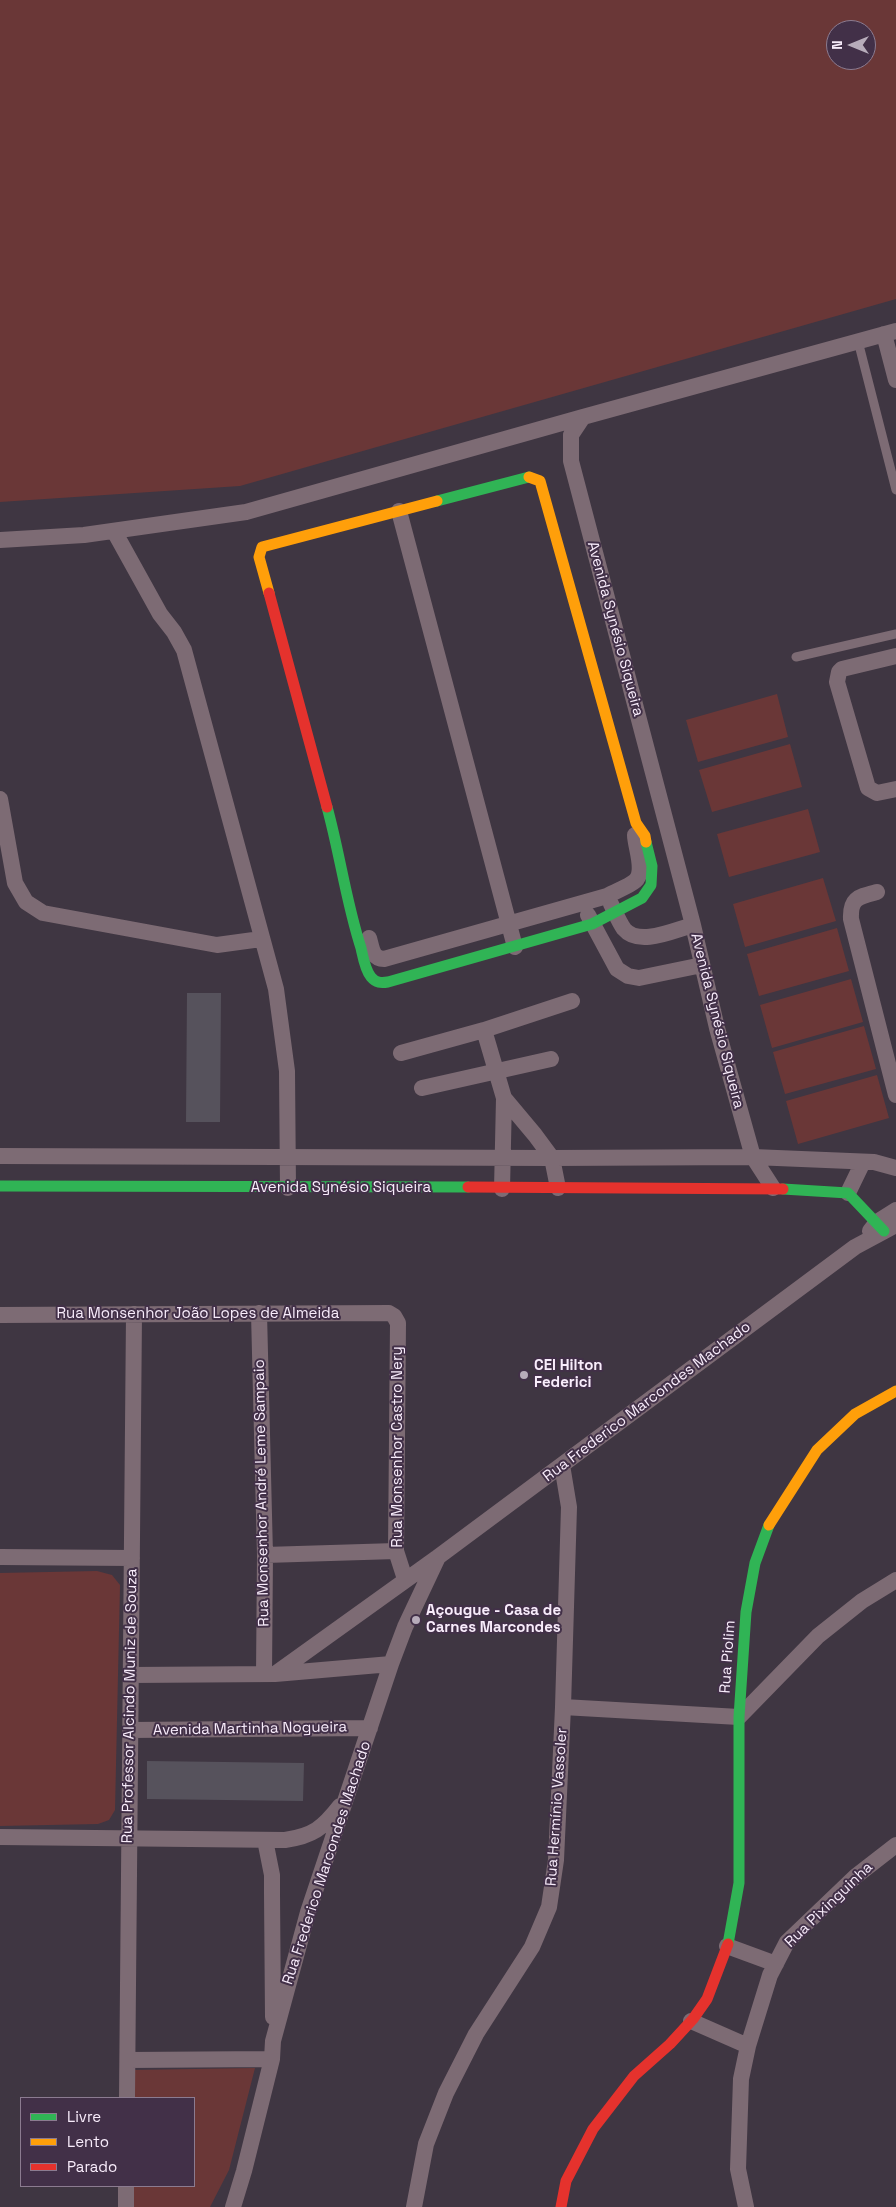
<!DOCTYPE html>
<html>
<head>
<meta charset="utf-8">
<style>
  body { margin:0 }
  #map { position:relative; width:896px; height:2207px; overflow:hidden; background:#3f3642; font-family:"Space Grotesk",sans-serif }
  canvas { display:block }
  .legend { position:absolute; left:20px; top:2097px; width:175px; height:90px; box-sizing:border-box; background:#423048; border:1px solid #8b7b90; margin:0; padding:6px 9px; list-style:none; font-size:15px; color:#f8ecfb }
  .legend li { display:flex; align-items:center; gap:10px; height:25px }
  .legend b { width:25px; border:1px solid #8b7b90 }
  .north { position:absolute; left:826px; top:20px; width:50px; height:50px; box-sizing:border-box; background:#423048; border:1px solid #8b7b90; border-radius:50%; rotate:270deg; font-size:14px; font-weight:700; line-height:20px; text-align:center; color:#f8ecfb }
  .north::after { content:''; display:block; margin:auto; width:18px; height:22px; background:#b7acba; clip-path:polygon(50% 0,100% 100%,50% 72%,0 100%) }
</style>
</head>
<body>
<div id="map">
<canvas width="896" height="2207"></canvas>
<ul class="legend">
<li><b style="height:6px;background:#30b455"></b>Livre</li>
<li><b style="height:6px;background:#ff9f0a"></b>Lento</li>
<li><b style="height:6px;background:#e5322d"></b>Parado</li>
</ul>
<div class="north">N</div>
</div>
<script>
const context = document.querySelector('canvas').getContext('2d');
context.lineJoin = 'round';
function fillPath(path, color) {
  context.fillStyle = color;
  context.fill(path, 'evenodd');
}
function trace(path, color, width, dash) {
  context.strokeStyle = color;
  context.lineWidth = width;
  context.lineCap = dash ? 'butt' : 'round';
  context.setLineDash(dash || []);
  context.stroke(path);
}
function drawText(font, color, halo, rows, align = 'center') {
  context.font = font + ' "Space Grotesk",sans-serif';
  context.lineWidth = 4;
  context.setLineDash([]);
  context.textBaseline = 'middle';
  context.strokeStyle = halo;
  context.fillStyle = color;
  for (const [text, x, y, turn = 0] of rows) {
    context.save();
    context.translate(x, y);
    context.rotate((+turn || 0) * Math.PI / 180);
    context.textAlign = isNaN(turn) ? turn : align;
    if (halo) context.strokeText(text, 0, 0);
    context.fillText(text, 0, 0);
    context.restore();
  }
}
const green = new Path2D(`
  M0 0H896V299L240 486 0 502ZM836 30H866V60H836Z
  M777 694 788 737 698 762 686 720Z
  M790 744 802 787 712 812 699 770Z
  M808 809 820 852 729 877 717 834Z
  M823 878 836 921 745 947 733 904Z
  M837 928 849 971 759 996 747 954Z
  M851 979 863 1022 772 1048 760 1005Z
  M864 1026 876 1069 785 1094 773 1052Z
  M877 1075 889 1118 798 1144 786 1101Z
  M97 1571 112 1575 120 1585 115 1810 109 1820 98 1824 0 1826V1573Z
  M255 2068 229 2170 210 2207H134V2186H194V2098H134L133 2070Z`);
const building = new Path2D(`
  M187 993H221L220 1122H186Z
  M147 1761 304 1763 303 1801 147 1799Z`);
const lane = new Path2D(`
  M858 341 896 490
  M796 657 896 634`);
const street = new Path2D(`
  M884 334 896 380
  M399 511 515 947
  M114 531 160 614 174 632 184 650 276 989 287 1071 288 1188
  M0 540 84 535 246 512 583 417
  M896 656 842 669 839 672 837 682 868 788 877 793 896 789
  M0 799 15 883 26 902 43 913 217 945 261 939
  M877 892C858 897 850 898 851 919L896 1095
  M611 904C615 912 619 922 624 929 639 947 674 930 693 925
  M588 915 617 969 628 976 639 978 702 965
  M369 938C372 948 372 959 384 959L607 896C615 891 628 887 635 881 646 872 635 847 635 835
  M484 1030 504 1098 502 1189
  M401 1053 484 1030 572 1001
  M422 1088 551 1059
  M504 1098 535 1135 552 1158 558 1188
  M0 1156 552 1158 753 1157 874 1162 896 1168
  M773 1188 753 1157 717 1028 693 925 571 461V435L583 417 896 331
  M848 1193 863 1162
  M870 1231 877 1222 896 1210
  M259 1313 265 1555 264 1674
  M0 1315 389 1313 394 1316 398 1323 396 1551 405 1579
  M265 1555 396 1551
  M0 1557 132 1558
  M275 1674 438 1557 855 1247 896 1225
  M131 1675 275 1674 391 1664
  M563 1707 739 1717 818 1636 862 1601 896 1580
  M130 1730 370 1728
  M0 1837 285 1840C313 1836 323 1828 340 1806
  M265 1840 272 1875V1894L273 2017
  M727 1946 776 1964
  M691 2021 748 2046
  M128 2060 272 2059
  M127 2098 134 1314
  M126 2207V2186
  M233 2207 244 2171 272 2059 273 2041 308 1912 391 1664 405 1627 438 1557
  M414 2207 426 2144 446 2093 476 2034 532 1947 549 1907 556 1860 563 1707 569 1507 562 1465
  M746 2207 738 2169 741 2079 748 2046 770 1975 787 1942 856 1876 896 1845`);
const fast = new Path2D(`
  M437 501 529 477
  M327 807C340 854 346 902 361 948 363 957 365 970 371 977 376 983 381 983 388 982L592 924 642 898 651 885 652 866 646 842
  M0 1186 468 1187
  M783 1189 848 1193 884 1231
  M728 1944 739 1883V1717L746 1612 755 1563 769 1525`);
const slow = new Path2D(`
  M529 477 540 481 636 823 645 836 646 842
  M269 593 259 557 262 547 437 501
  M769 1525 817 1450 855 1414 896 1391`);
const jam = new Path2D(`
  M269 593 327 807
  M468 1187 783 1189
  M561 2207 566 2181 593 2129 634 2076 670 2044 693 2019 707 1999 728 1944`);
const markers = [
  [524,1375,5,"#b7acba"],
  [416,1620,5,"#b7acba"]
];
const streetNames = [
  ["Avenida Synésio Siqueira",615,629,75],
  ["Avenida Synésio Siqueira",717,1021,76],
  ["Avenida Synésio Siqueira",341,1188],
  ["Rua Monsenhor João Lopes de Almeida",198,1314],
  ["Rua Frederico Marcondes Machado",647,1402,-37],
  ["Rua Monsenhor Castro Nery",398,1447,-90],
  ["Rua Monsenhor André Leme Sampaio",262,1493,-91],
  ["Rua Piolim",728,1657,-86],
  ["Rua Professor Alcindo Muniz de Souza",130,1706,-89],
  ["Avenida Martinha Nogueira",250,1729,-1],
  ["Rua Hermínio Vassoler",557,1807,-86],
  ["Rua Frederico Marcondes Machado",327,1863,-72],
  ["Rua Pixinguinha",829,1905,-44]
];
const poiNames = [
  ["CEI Hilton",534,1366],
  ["Federici",534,1383],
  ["Açougue - Casa de",426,1611],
  ["Carnes Marcondes",426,1628]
];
fillPath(green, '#6a3737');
fillPath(building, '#56525c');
trace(lane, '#7d6b74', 9);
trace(street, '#7d6b74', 16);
trace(fast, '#30b455', 11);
trace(slow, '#ff9f0a', 11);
trace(jam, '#e5322d', 11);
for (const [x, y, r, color] of markers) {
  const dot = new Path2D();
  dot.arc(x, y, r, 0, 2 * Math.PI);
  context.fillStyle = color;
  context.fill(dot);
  trace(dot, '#423048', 2);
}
drawText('15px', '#f8ecfb', '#423048', streetNames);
drawText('bold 15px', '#f8ecfb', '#423048', poiNames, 'left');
</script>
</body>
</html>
